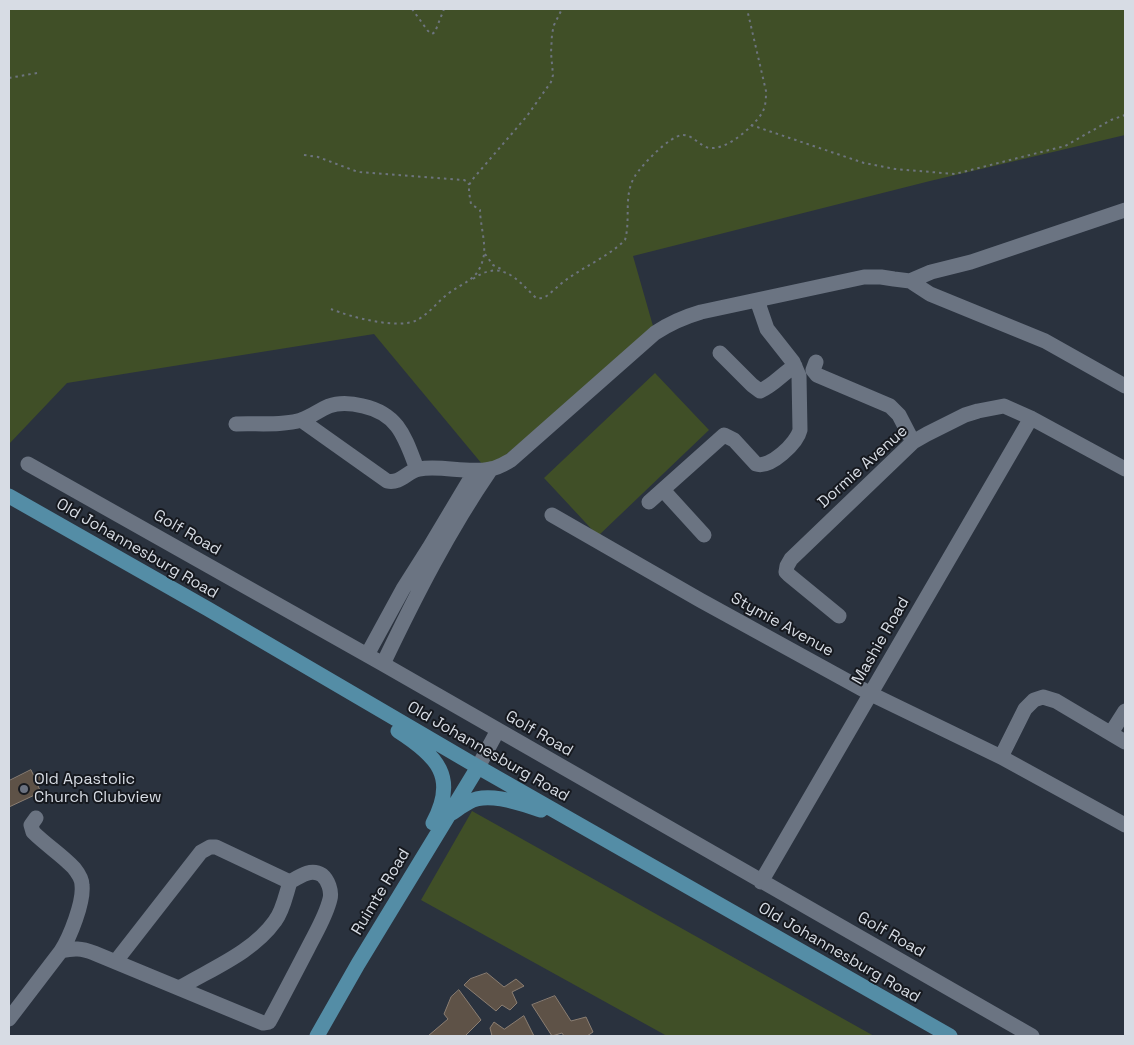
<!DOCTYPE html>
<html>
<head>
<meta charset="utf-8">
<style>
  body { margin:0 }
  #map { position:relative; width:1134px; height:1045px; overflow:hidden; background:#2a323e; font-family:"Space Grotesk",sans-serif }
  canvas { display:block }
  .frame { position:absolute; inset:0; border:10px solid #d7dce4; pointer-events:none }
</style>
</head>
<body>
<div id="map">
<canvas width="1134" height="1045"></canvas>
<div class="frame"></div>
</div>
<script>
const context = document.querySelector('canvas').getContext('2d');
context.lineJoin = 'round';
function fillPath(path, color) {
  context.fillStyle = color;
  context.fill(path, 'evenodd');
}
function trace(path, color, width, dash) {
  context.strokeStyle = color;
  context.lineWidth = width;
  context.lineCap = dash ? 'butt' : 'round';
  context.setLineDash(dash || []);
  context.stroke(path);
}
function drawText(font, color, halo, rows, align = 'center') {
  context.font = font + ' "Space Grotesk",sans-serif';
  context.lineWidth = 4;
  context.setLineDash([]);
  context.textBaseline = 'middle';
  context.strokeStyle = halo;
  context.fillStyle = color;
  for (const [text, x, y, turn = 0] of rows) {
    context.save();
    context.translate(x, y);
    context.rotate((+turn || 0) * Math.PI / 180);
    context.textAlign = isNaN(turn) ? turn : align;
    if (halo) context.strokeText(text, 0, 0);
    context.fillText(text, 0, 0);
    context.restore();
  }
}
const green = new Path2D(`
  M9 9H1125V135L930 181 633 256 655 333 487 470 374 334 67 383 9 444Z
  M655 373 709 430 598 536 544 478Z
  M472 811 874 1036H667L421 900Z`);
const building = new Path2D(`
  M31 770 34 776 38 774 43 783 38 786 41 792 9 807V781Z
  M487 973 504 987 516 979 524 986 512 992 517 1003 510 1010 502 1005 496 1011 464 985 470 979Z
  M459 990 481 1020 465 1036H428L448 1019 444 1014 451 997Z
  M555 996 571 1021 586 1017 593 1032 587 1036H564L562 1033 552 1036 532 1005Z
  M524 1016 534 1036H492L490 1028 494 1022 504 1029Z`);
const path = new Path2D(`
  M412 9 428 31 432 34 435 32 444 9
  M9 78 37 73
  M751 125 864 163 895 169 955 174 1065 146 1111 120 1125 115
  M304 155 318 157 358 172 464 180 468 182 469 185
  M485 254 493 265 501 269
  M473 279C501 259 516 278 536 298 545 300 550 293 556 288 577 269 606 259 625 240 631 219 623 195 635 176 641 166 670 135 683 135 694 135 700 147 710 148 727 150 753 127 762 113 766 106 766 98 766 91L747 9
  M331 309C350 317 399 330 417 320 429 314 438 301 449 293 464 282 478 280 483 259 487 246 480 224 480 210L471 204 469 192V185L472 180 527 116 551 82 553 75 551 53 552 34 554 25 562 9`);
const minor = new Path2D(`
  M910 281 931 272 971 262 1125 210
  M720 353 752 385 760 391C774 385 783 373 795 366
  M816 362 813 370 817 375 890 406 899 415 913 442
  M301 420 387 481C401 484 407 471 419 469 442 465 468 474 490 469 498 468 504 464 511 460L655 333C670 323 684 317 701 312L864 277H881L894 279 910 281 930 294 1045 341 1125 386
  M236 424C255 423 283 426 301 420 311 417 319 410 329 406 340 402 351 403 363 406 399 414 405 438 417 469
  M28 464 383 664 1032 1036
  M663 490 704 535
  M649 502 724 435 734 440 756 464C770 469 797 443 800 430L799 376 793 362 767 329 757 300
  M552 515 700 600 871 694 1001 757 1125 825
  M839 616 789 575 786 572 787 566 791 559 913 442 927 434 965 415 978 411 1004 406 1031 418 1125 469
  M367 655 403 589 429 548 475 471
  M383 664C415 597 449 530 491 469
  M1111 733 1125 711
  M1001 757 1025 709 1034 700 1043 697 1056 701 1125 742
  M478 767 498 730
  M36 818 31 825 33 832C46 845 62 855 74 868 78 873 82 879 82 885 84 902 70 937 61 951
  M761 882 1031 418
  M181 987C213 968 253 952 275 921 283 911 286 894 290 882
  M9 1019 61 951C74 948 81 948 94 953L263 1023 269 1022C282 998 295 973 308 948 316 932 326 916 330 899 332 891 328 880 322 875 311 868 300 876 290 882L216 847H210L201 852 116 961`);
const major = new Path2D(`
  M9 496 208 609 478 767 950 1036
  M398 731C437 756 458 777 433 823
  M452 813C458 809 463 805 469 802 488 791 522 804 541 810
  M317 1036 358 964 478 767`);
const markers = [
  [24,789,5,"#6b7280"]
];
const streetNames = [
  ["Dormie Avenue",863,467,-42],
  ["Golf Road",187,533,30],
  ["Old Johannesburg Road",137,549,30],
  ["Stymie Avenue",782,625,29],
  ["Mashie Road",881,641,-60],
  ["Golf Road",539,734,30],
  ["Old Johannesburg Road",488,752,30],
  ["Ruimte Road",381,892,-59],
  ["Golf Road",891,935,30],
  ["Old Johannesburg Road",839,953,30]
];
const poiNames = [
  ["Old Apastolic",34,780],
  ["Church Clubview",34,798]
];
fillPath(green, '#404f27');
fillPath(building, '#5e5247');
trace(building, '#8b7e72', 1);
trace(path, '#6d747e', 2, [2.5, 4]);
trace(minor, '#6b7482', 15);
trace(major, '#548da6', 15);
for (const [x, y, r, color] of markers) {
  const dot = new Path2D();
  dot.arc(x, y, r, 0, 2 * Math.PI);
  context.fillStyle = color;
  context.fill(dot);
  trace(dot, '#16191f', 2);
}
drawText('16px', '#d7dce4', '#16191f', streetNames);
drawText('16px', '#d7dce4', '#16191f', poiNames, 'left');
</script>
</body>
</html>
